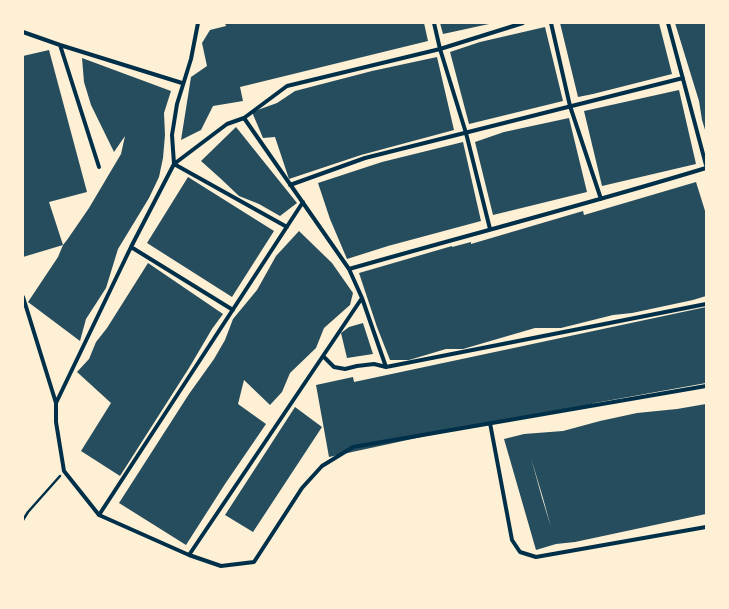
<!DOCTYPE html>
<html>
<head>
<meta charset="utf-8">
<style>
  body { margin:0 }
  #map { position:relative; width:729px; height:609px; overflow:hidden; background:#fdf0d5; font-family:Figtree,sans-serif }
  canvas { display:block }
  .frame { position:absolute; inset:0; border:24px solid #fdf0d5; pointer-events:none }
</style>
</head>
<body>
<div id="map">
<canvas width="729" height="609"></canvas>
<div class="frame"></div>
</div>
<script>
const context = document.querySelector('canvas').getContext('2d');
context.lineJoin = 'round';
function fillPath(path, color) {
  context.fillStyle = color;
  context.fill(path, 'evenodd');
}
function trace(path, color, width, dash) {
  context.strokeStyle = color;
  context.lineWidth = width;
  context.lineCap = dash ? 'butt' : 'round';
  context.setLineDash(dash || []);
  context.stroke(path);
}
const building = new Path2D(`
  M225 23H424L428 41 240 87 243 101 213 106 201 130 181 140 191 77 207 66 202 43 210 30 226 26Z
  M440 23H489V24L443 34Z
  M560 23H659L672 74 593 94 578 97Z
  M675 23H706V133L702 120 699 101Z
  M545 27 563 101 469 124 450 52 480 42Z
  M49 50 87 192 49 202 63 245 23 257V56Z
  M437 57 454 130 361 155 289 179 275 137 263 138 252 112 277 103 295 91 372 71Z
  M82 58 171 91 164 113 165 135 163 158 159 177 149 198 118 249 106 288 86 319 80 341 28 302 58 257 63 245 67 240 89 208 121 154 125 136 114 152 91 105 84 82Z
  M679 90 696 164 602 186 584 111Z
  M569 118 587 192 493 215 475 142 504 132Z
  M236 127 297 203 280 216 259 204 239 196 220 178 201 161Z
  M463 142 481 221 388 246 347 259 330 219 318 183 382 162Z
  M188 177 274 231 232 297 147 243Z
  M696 182 706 214V296L693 300 632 313 613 315 561 328H535L463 349H446L409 360H390L377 327 359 273 452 246V247L471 242V244L583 211 584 215Z
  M299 231 332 263 353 293 350 305 324 328 316 348 290 373 282 392 270 405 244 380 238 404 266 424 225 484 186 545 119 503 189 394 214 359 225 340 233 319 257 290 276 256Z
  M148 263 223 314 212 329 189 368 120 476 81 451 111 403 77 372 89 359 96 342 107 328Z
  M706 307V383L595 403 579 408 426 436 329 457 316 385 353 377 354 382Z
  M363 323 373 354 347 358 341 333 349 327Z
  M706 404V514L575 542 556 544 536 550 504 439 524 434 563 431 600 421 637 413 677 409ZM531 458 543 498 551 527 542 498Z
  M295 407 322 427 253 532 225 515Z`);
const path = new Path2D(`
  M23 520 28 512 60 476`);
const minor = new Path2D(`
  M434 23 440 49 466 133 490 229
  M523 23 440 49 287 86 244 118 227 124 174 164 131 247 56 403V422L64 471 99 515 189 555 221 566 254 562 302 488 322 466 353 447 706 386
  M551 23 570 106 601 199
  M668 23 706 165
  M23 32 60 45 182 83
  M60 45 99 167
  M174 164 172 135 177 104 191 59 198 23
  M174 164 287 227
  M290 185 365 158 683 78
  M131 247 233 310
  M349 269C468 235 588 204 706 168
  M23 297 56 403
  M362 298 386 367
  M323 356 334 367 345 369 357 366 374 364 386 367 706 304
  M490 423 512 540 520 552 536 557 706 527
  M99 515 303 202
  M189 555 362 298 349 269 244 118`);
fillPath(building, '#264d5e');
trace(path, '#003049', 2.5);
trace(minor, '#003049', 4);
</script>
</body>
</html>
